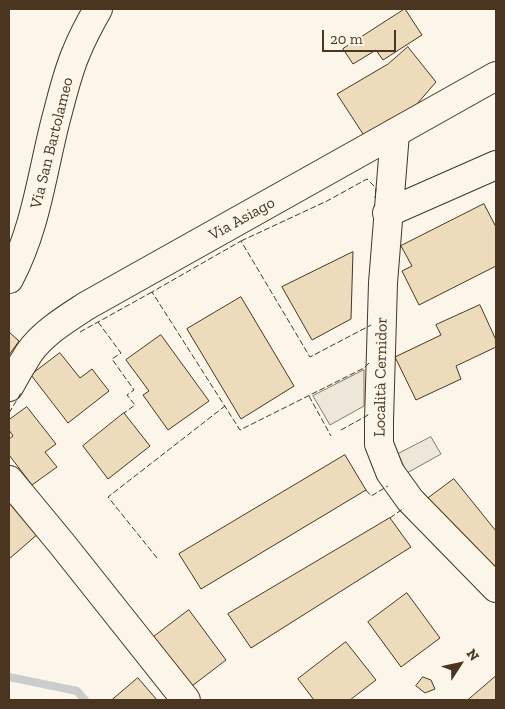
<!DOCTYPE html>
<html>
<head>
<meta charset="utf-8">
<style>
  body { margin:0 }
  #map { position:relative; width:505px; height:709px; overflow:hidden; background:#fbf6e9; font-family:"Zilla Slab",serif }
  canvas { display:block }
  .frame { position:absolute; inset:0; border:10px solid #4a3520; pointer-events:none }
  .north { position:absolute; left:435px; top:639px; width:50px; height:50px; -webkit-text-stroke:4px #fbf6e9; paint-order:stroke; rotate:55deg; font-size:14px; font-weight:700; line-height:20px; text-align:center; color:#4a3520 }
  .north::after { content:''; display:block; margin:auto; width:18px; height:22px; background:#4a3520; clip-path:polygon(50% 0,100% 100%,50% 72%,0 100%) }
  .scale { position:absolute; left:322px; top:30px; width:74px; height:22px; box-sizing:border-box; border:2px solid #4a3520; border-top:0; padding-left:6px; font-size:15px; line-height:18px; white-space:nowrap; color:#4a3520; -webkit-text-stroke:4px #fbf6e9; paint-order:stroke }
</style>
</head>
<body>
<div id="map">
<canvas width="505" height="709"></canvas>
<div class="frame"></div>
<div class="north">N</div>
<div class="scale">20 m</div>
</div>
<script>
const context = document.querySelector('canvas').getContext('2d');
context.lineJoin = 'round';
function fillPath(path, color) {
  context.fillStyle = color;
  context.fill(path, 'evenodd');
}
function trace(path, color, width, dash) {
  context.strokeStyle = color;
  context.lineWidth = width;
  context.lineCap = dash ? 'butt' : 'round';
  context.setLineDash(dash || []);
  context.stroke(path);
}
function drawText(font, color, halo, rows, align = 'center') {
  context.font = font + ' "Zilla Slab",serif';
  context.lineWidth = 4;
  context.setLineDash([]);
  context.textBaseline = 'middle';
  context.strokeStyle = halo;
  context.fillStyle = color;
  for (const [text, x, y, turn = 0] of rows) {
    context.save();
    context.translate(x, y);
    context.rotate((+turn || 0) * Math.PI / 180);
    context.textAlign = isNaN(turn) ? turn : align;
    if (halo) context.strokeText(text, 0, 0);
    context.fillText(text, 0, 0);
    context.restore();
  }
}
const parking = new Path2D(`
  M364 370V406L330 425 313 396Z
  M431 437 441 454 407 473 398 454Z`);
const stream = new Path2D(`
  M9 677 77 691 85 700`);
const building = new Path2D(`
  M405 9 422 35 383 60 376 50 353 64 343 49Z
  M408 47 436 82 410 112 365 137 337 94 388 64Z
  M484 204 496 227V266L419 305 402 271 412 266 401 246Z
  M353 252 351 319 312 340 282 287Z
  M241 297 294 386 241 419 187 329Z
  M480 305 496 340V347L456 366 461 379 416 400 395 357 441 335 436 325Z
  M9 332 19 341 9 355Z
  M161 335 209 401 168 430 143 395 149 391 126 360Z
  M60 353 80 378 92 369 109 391 68 423 31 375Z
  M27 407 56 444 45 452 57 467 32 485 9 455V439L13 436 9 430V420Z
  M124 413 150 446 108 479 83 446Z
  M345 455 366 490 201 589 179 554Z
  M454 479 496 531V581L423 502Z
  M9 498 39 533 9 559Z
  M390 518 411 547 251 648 228 614Z
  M407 593 440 638 401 667 368 622Z
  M189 610 226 660 188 689 151 639Z
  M346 642 376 680 350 700H314L298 679Z
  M496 676V700H468Z
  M423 677 431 680 435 689 425 693 416 686Z
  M138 678 157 700H112Z`);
const minor = new Path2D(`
  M395 133 383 283 379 420V444L390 472 410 500 496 588
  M387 213 496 165
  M9 279C36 229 42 173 56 119 62 97 67 74 76 53 82 38 90 23 98 9
  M9 480 62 544 186 700`);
const major = new Path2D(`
  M9 387C15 376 22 364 29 353 43 333 66 319 86 306L496 76`);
const fence = new Path2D(`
  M241 241 327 201 367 179 376 188 375 198
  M98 322 121 353 112 359 134 390 127 395 135 405 124 413
  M80 332 152 292
  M369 363 364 368 240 430 152 292 241 241 310 357 371 325
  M309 396 331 436
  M9 413 21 393
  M341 430 368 415V414
  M366 490 371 496 388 486
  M390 518 404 508
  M157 558 108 497 225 406`);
const streetNames = [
  ["Via San Bartolameo",52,143,-76],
  ["Via Asiago",242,219,-29],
  ["Località Cernidor",381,377,-89]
];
fillPath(parking, '#ede7d9');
trace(parking, '#887966', 1);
trace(stream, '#c9cecd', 8);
fillPath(building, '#ecdcbc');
trace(building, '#4a3520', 1);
trace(minor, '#4a3520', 30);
trace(major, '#4a3520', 30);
trace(minor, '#fbf6e9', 28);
trace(major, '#fbf6e9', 28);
trace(fence, '#4a3520', 1, [6, 2.5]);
drawText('16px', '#4a3520', '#fbf6e9', streetNames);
</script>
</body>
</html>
